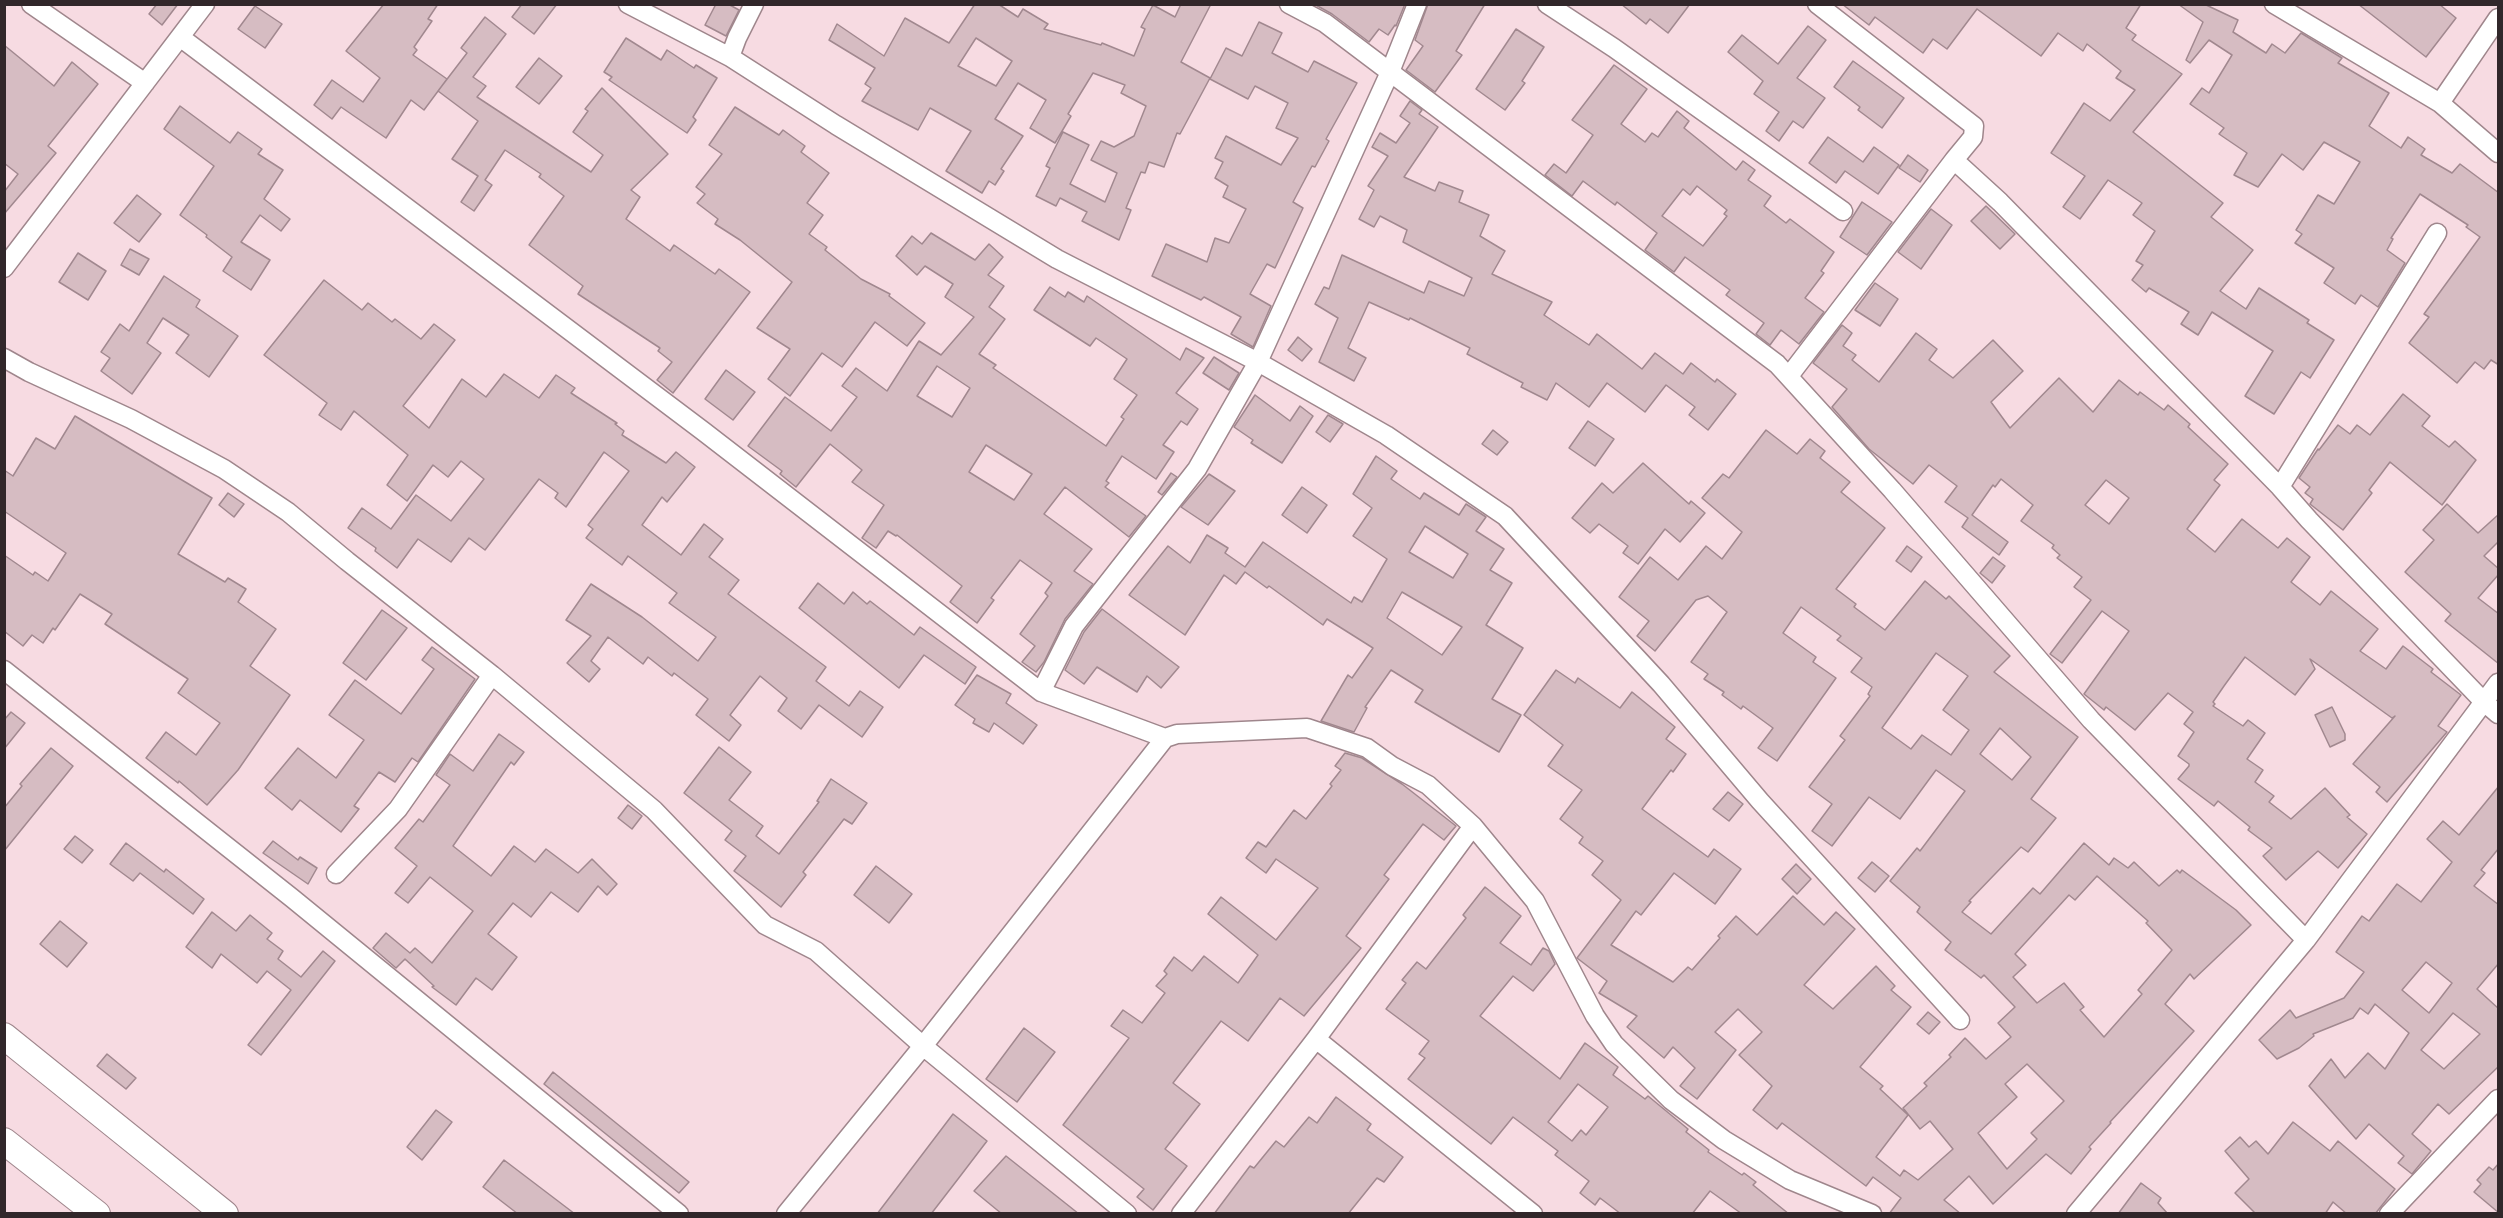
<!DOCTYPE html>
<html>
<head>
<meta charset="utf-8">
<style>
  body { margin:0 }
  #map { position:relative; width:2503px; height:1218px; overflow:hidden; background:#f7dbe2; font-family:"Zilla Slab",serif }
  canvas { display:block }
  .frame { position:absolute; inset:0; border:6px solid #31272a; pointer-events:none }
</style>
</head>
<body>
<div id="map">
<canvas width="2503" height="1218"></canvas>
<div class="frame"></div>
</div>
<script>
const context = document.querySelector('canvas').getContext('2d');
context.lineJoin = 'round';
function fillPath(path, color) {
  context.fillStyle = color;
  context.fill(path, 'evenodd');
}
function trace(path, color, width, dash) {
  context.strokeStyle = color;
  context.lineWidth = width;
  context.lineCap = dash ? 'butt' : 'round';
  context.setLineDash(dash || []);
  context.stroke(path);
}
const building = new Path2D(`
  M157 4H178L162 25 149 14Z
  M384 4H438L428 19 432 21 414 47 417 50 413 55 447 79 424 110 411 100 386 138 341 107 332 119 314 105 332 80 363 102 380 78 346 51Z
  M522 4H557L534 34 512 17Z
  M716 4H728L739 10 726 36 705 25Z
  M975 4H998L1018 17 1023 9 1048 24 1044 29 1101 45 1102 43 1134 56 1145 29 1141 27 1153 5 1175 17 1181 4H1211L1181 62 1210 78 1180 134 1177 133 1164 167 1149 162 1145 173 1141 172 1126 208 1131 210 1119 240 1082 221 1087 212 1060 198 1056 206 1036 196 1050 168 1046 166 1063 132 1089 145 1070 184 1105 202 1117 173 1091 160 1101 141 1114 147 1134 136 1146 106 1121 93 1125 85 1093 73 1068 114 1071 116 1055 143 1030 128 1046 100 1018 83 995 119 1023 136 1001 169 1004 171 995 185 989 181 982 193 946 171 971 131 930 108 918 130 862 101 871 88 865 84 875 68 829 40 837 24 884 56 905 18 949 43ZM976 38 1012 61 996 86 958 66Z
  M1314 4H1405L1396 26 1395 25 1388 35 1379 29 1369 42 1332 14Z
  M1428 4H1485L1456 51 1462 55 1435 92 1406 70 1423 46 1415 40Z
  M1621 4H1690L1668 33 1650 19 1646 24Z
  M1842 4H2141L2126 28 2136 35 2132 40 2182 74 2133 132 2223 203 2211 217 2253 250 2220 291 2246 309 2259 288 2309 320 2307 323 2334 340 2310 378 2301 372 2274 414 2245 396 2273 351 2212 312 2198 335 2181 324 2189 312 2149 288 2146 292 2132 280 2143 265 2136 261 2155 231 2133 215 2142 203 2108 180 2080 219 2063 207 2085 176 2051 153 2084 103 2110 121 2135 90 2116 78 2121 71 2087 44 2083 51 2058 33 2041 56 1977 9 1947 49 1933 39 1923 53 1875 17 1869 25Z
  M2178 4H2204L2238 20 2233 32 2266 53 2272 44 2285 53 2301 33 2342 58 2338 63 2389 93 2369 126 2401 148 2408 137 2425 149 2421 155 2452 173 2460 164 2499 193V365L2491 360 2484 369 2475 362 2457 383 2409 343 2429 317 2424 314 2480 237 2466 227 2468 225 2420 194 2391 238 2393 239 2387 250 2405 263 2378 307 2361 295 2355 304 2324 283 2334 268 2295 243 2302 234 2296 230 2318 195 2334 204 2360 162 2324 142 2303 170 2282 154 2258 187 2234 175 2247 153 2219 134 2224 128 2190 104 2202 88 2209 93 2232 55 2209 40 2190 63 2186 60 2203 22Z
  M2358 4H2439L2456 18 2426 57Z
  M255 6 282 24 265 48 238 29Z
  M485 17 506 34 473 77 486 86 477 97 591 172 603 155 573 132 588 111 585 109 602 88 668 154 631 190 640 197 626 219 670 251 674 245 715 274 719 269 750 292 673 393 657 380 672 362 658 351 660 348 578 294 583 286 529 245 564 196 539 177 541 174 505 150 485 180 492 185 474 211 461 202 478 176 452 159 478 121 438 91 467 53 461 48Z
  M1259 22 1282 33 1272 53 1308 72 1314 61 1357 83 1326 139 1329 141 1315 167 1312 166 1293 202 1303 208 1275 268 1267 264 1250 294 1271 306 1253 347 1231 334 1241 317 1204 297 1201 300 1152 276 1166 244 1207 262 1215 238 1229 243 1246 209 1223 197 1228 186 1215 178 1223 162 1215 158 1226 136 1281 165 1298 138 1276 128 1288 103 1255 86 1248 99 1210 79 1226 48 1242 56Z
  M1808 26 1826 40 1797 78 1825 98 1803 128 1793 121 1779 141 1766 131 1779 112 1754 94 1763 81 1728 52 1742 35 1778 64Z
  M1516 29 1544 47 1522 81 1525 83 1505 110 1476 89Z
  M626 38 661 60 667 50 694 68 696 65 717 78 693 117 696 120 687 133 609 80 612 77 604 72Z
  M4 45 54 86 72 62 98 84 48 146 56 153 4 214V192L18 174 4 163Z
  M539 58 562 76 539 104 516 87Z
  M1853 61 1904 98 1882 128 1858 110 1860 107 1834 87Z
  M1614 65 1647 89 1621 124 1645 142 1652 133 1658 137 1677 111 1689 121 1684 128 1736 170 1743 161 1755 170 1748 180 1771 196 1764 206 1786 223 1790 219 1834 252 1821 271 1824 273 1805 298 1824 312 1799 344 1781 330 1770 345 1756 334 1764 323 1726 295 1730 290 1685 257 1674 272 1645 250 1657 233 1617 202 1615 205 1583 181 1572 196 1545 175 1554 164 1566 173 1593 135 1572 120ZM1697 186 1727 210 1724 214 1727 216 1703 246 1662 216 1683 189 1690 195Z
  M1410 101 1422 110 1419 114 1438 127 1404 177 1435 191 1439 182 1463 191 1459 202 1489 215 1480 236 1505 251 1492 274 1552 302 1544 315 1589 345 1597 334 1642 369 1655 353 1683 374 1691 363 1715 382 1717 379 1736 394 1708 430 1689 415 1695 407 1666 385 1645 412 1607 383 1589 407 1556 383 1547 400 1521 387 1523 383 1467 354 1470 348 1410 318 1409 320 1369 302 1348 348 1366 358 1354 381 1319 362 1338 318 1315 304 1324 287 1329 289 1342 255 1424 293 1429 281 1464 296 1472 278 1403 242 1407 230 1380 216 1374 227 1359 219 1374 190 1368 186 1388 156 1372 147 1380 133 1396 143 1410 123 1400 116Z
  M180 106 230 143 238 132 262 149 258 154 283 170 264 199 290 219 281 231 260 215 241 242 270 260 251 290 223 271 232 257 206 237 207 235 180 215 214 166 164 129Z
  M735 107 779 135 783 130 805 146 801 152 829 173 807 203 823 215 809 234 827 247 825 250 861 279 890 294 889 296 925 323 907 346 875 322 842 367 822 353 790 396 768 379 790 349 757 328 792 282 740 240 715 224 718 219 697 203 705 194 696 187 722 154 709 145Z
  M1828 137 1863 162 1874 147 1899 165 1878 194 1845 171 1836 183 1809 163Z
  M1908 155 1928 170 1920 182 1899 168Z
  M137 195 161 214 139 242 114 223Z
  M1862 202 1892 222 1867 255 1840 237Z
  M1986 206 2015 234 2000 249 1971 221Z
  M1931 209 1952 225 1921 269 1898 252Z
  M931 233 975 260 989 244 1003 257 988 275 1004 286 989 307 1005 319 979 354 996 365 993 368 1106 446 1124 419 1121 417 1137 395 1114 379 1127 359 1096 338 1090 346 1034 310 1050 287 1065 297 1068 292 1084 302 1087 296 1180 360 1186 348 1204 358 1176 393 1198 409 1187 425 1181 421 1163 445 1174 452 1156 479 1122 456 1106 481 1109 483 1105 487 1146 516 1129 537 1065 487 1044 514 1092 549 1074 571 1093 584 1065 619 1044 662 1036 672 1022 662 1035 646 1020 634 1048 596 1045 593 1052 583 1020 560 991 598 994 600 977 623 950 602 962 586 897 535 896 536 888 531 876 548 862 538 884 505 852 482 862 470 830 444 796 487 780 474 782 471 748 446 785 397 831 431 857 397 842 386 856 368 887 391 919 341 941 355 974 317 945 297 953 284 925 266 917 275 896 256 912 236 922 244ZM937 366 970 388 952 417 917 396ZM986 445 1032 474 1014 500 969 472Z
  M130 249 149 259 139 275 121 265Z
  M78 253 106 271 88 300 59 282Z
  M164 276 200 300 196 307 238 336 209 377 176 353 189 335 163 318 147 343 161 353 132 394 101 371 110 358 101 352 120 324 129 331Z
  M324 280 362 310 368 303 392 322 395 319 421 339 434 324 455 340 403 406 429 428 462 379 486 397 504 374 539 398 556 375 575 388 571 393 617 423 615 424 624 431 622 435 666 463 676 452 695 467 667 502 662 497 642 525 681 555 704 524 723 539 709 557 739 580 728 594 826 667 816 681 849 706 860 691 883 707 862 737 819 705 801 729 778 711 787 698 760 676 730 715 741 725 729 741 696 715 708 699 674 673 672 676 648 657 643 664 608 637 591 661 600 669 589 682 567 663 591 636 566 620 591 584 642 617 698 661 716 637 669 603 677 593 628 556 622 565 586 538 593 529 588 525 629 471 604 452 566 507 555 498 558 493 539 479 485 550 469 538 451 562 418 539 397 568 375 551 376 548 348 528 362 508 391 529 416 495 451 521 484 479 461 461 448 477 433 465 407 501 387 485 408 455 354 411 341 430 319 415 327 403 264 355Z
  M1875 283 1898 299 1880 326 1855 310Z
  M1842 325 1852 333 1843 346 1856 355 1852 360 1879 382 1916 333 1937 349 1929 360 1953 378 1993 340 2023 371 1991 402 2010 428 2059 378 2093 412 2119 380 2138 395 2140 392 2164 410 2168 405 2190 424 2188 427 2228 464 2214 480 2220 485 2187 529 2215 552 2242 519 2278 548 2287 538 2310 557 2291 582 2320 605 2331 591 2378 629 2360 651 2386 669 2403 646 2433 669 2431 672 2461 695 2438 726 2447 732 2387 802 2376 792 2380 787 2353 764 2395 716 2392 718 2310 659 2315 669 2295 695 2245 657 2224 686 2213 702 2215 704 2213 706 2243 726 2248 720 2265 733 2247 759 2263 770 2255 782 2274 796 2269 802 2291 819 2325 788 2350 815 2347 817 2367 834 2338 868 2318 851 2286 880 2263 856 2272 848 2248 830 2250 827 2218 801 2214 806 2178 779 2189 766V764L2178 756 2194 732 2184 724 2193 712 2168 693 2135 730 2106 707 2104 710 2084 694 2129 631 2102 611 2062 663 2050 654 2091 600 2074 587 2082 577 2057 558 2060 555 2052 548 2054 545 2021 521 2033 505 2001 479 1995 487 1993 485 1972 515 2008 542 1999 555 1962 527 1968 518 1945 502 1957 486 1929 465 1913 484 1869 449 1832 407 1847 389 1813 363ZM2106 480 2129 498 2109 524 2085 505Z
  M1298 337 1312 349 1302 361 1288 350Z
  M1214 357 1239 373 1229 390 1203 373Z
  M726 370 755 392 733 420 705 399Z
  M2403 394 2430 416 2422 426 2449 447 2455 441 2476 460 2442 505 2390 462 2369 490 2372 493 2343 530 2310 504 2313 499 2305 493 2310 487 2299 478 2318 449 2319 450 2338 425 2350 434 2357 425 2370 435Z
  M1255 395 1290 421 1300 406 1313 416 1282 463 1251 443 1253 440 1234 427Z
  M1328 415 1343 424 1330 442 1316 432Z
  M75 416 212 498 178 554 225 582 228 578 246 589 238 602 276 629 250 666 290 695 238 770 207 805 179 781 178 783 146 758 166 732 196 755 220 723 178 693 188 679 105 624 112 614 80 594 55 630 53 628 43 643 32 635 23 646 4 631V555L33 575 35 572 48 581 66 553 4 511V470L13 476 36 438 55 449Z
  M1588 421 1614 439 1595 466 1569 448Z
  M1493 430 1508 442 1497 455 1482 444Z
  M1766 430 1797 454 1810 439 1825 451 1820 458 1850 482 1841 492 1885 528 1836 589 1856 604 1854 607 1885 630 1925 581 1946 599 1949 596 2010 656 1994 672 2078 737 2031 799 2056 818 2028 852 2021 847 1969 901 1971 902 1962 912 1991 934 2033 888 2040 894 2084 843 2109 865 2114 858 2128 868 2134 862 2159 886 2177 870 2180 873 2182 870 2236 910 2251 925 2194 979 2190 974 2165 1004 2194 1031 2110 1122 2111 1123 2089 1147 2091 1149 2071 1174 2046 1154 1993 1204 1969 1176 1944 1200 1961 1214H1889L1901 1198 1873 1177 1866 1186 1782 1123 1777 1129 1753 1110 1772 1086 1739 1055 1762 1032 1738 1009 1715 1032 1736 1050 1697 1099 1680 1086 1695 1068 1673 1047 1664 1058 1627 1027 1637 1016 1599 993 1607 981 1577 958 1621 900 1592 875 1603 861 1579 843 1583 837 1560 819 1582 790 1548 766 1563 745 1524 715 1556 670 1575 683 1578 678 1620 708 1632 692 1675 727 1666 739 1686 754 1673 772 1671 770 1642 809 1708 857 1714 849 1741 869 1715 904 1674 873 1641 915 1636 911 1611 945 1673 982 1688 967 1692 970 1720 938 1718 936 1736 916 1757 935 1793 896 1824 925 1836 912 1855 929 1804 985 1833 1009 1876 966 1895 986 1891 990 1911 1007 1860 1067 1883 1086 1880 1089 1908 1115 1876 1157 1900 1176 1904 1170 1918 1180 1953 1149 1930 1121 1920 1129 1903 1108 1927 1086 1924 1083 1951 1057 1949 1055 1965 1038 1986 1059 2011 1037 1998 1023 2015 1007 1984 975 1981 978 1945 950 1951 942 1917 912 1920 907 1890 881 1917 848 1920 851 1965 791 1936 770 1900 819 1869 797 1832 846 1812 831 1832 804 1809 787 1845 740 1840 736 1870 696 1868 694 1872 687 1851 672 1862 658 1837 640 1841 636 1801 607 1783 633 1816 657 1813 662 1836 678 1777 761 1758 748 1773 728 1743 706 1741 709 1722 695 1724 692 1704 679 1708 674 1691 662 1727 612 1708 596 1696 600 1655 651 1637 636 1649 621 1619 597 1650 557 1678 580 1706 546 1722 559 1742 532 1702 498 1723 474 1729 478ZM1936 653 1968 676 1943 710 1969 730 1951 755 1922 735 1911 749 1882 728ZM2000 728 2031 757 2012 780 1980 754ZM2097 876 2148 921 2146 923 2172 950 2138 990 2142 994 2104 1037 2080 1010 2084 1007 2064 983 2037 1003 2013 977 2026 965 2015 954 2069 895 2075 900ZM2027 1064 2064 1101 2031 1133 2037 1139 2007 1169 1978 1133 2017 1097 2005 1084Z
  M1376 456 1397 471 1391 479 1420 499 1424 493 1459 515 1466 504 1486 517 1476 531 1504 549 1490 570 1512 583 1486 625 1523 648 1492 699 1521 715 1499 752 1415 702 1423 690 1391 670 1365 707 1367 708 1354 732 1321 721 1348 675 1352 678 1373 648 1327 619 1323 625 1269 586 1267 588 1245 572 1236 584 1224 575 1185 635 1129 595 1168 546 1190 563 1207 535 1228 548 1225 553 1245 567 1263 542 1351 603 1354 597 1362 602 1387 559 1353 536 1372 508 1353 494ZM1425 526 1468 554 1453 578 1409 552ZM1402 592 1462 627 1442 655 1387 618Z
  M1643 463 1689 504 1691 501 1705 513 1680 542 1665 529 1638 564 1623 553 1628 546 1599 524 1590 533 1572 518 1602 483 1613 493Z
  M1171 473 1177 477 1162 495 1158 492Z
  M1209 474 1235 491 1208 525 1181 507Z
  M1302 487 1327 505 1307 533 1282 515Z
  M228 493 244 504 234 517 219 505Z
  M2447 504 2478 533 2499 514V541L2484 556 2499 569V574L2478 598 2499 614V664L2445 621 2451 614 2405 572 2434 540 2423 530Z
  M1907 546 1922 557 1911 572 1896 561Z
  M1993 557 2005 566 1992 583 1980 573Z
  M818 583 844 604 853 592 867 604 870 601 914 635 920 627 976 667 965 684 924 655 899 688 799 608Z
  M1102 609 1179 667 1161 688 1147 676 1137 692 1097 667 1084 684 1065 670 1084 632Z
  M382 610 407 628 366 680 343 663Z
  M432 647 475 679 418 762 412 758 395 782 379 772 354 806 359 809 341 832 300 800 292 810 265 788 298 748 336 778 364 740 329 715 355 680 401 714 434 669 422 660Z
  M977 675 1011 694 1006 703 1037 725 1023 744 994 723 989 732 973 723 975 719 955 705Z
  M2332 707 2345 734V740L2330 747 2315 715Z
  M11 712 25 723 4 749V720Z
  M499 734 524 752 514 765 511 762 453 846 491 876 514 846 535 862 546 849 578 873 592 859 617 884 607 895 598 886 578 912 551 892 531 917 513 903 488 934 517 957 492 990 476 978 456 1005 432 987 434 986 405 959 396 968 373 948 386 933 410 953 415 948 432 963 473 911 430 877 408 903 395 893 417 866 395 848 419 819 423 822 450 785 436 775 450 754 473 771Z
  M719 747 751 772 729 800 763 826 756 836 779 854 819 802 817 801 831 779 867 803 852 824 844 819 803 872 806 875 781 907 734 871 746 856 725 840 732 831 684 793Z
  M51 748 73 766 4 851V808L22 786 20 784Z
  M1345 753 1362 758 1402 784 1456 826 1444 840 1423 824 1384 875 1389 879 1346 936 1361 948 1304 1016 1280 998 1248 1041 1221 1021 1173 1083 1200 1104 1165 1149 1187 1166 1153 1210 1137 1197 1144 1189 1063 1125 1129 1038 1111 1026 1123 1010 1142 1023 1165 993 1156 986 1167 974 1164 971 1174 957 1192 971 1204 956 1238 983 1258 955 1208 914 1221 897 1276 940 1318 888 1276 859 1266 873 1246 858 1258 842 1266 847 1294 810 1306 819 1332 786 1330 784 1341 770 1335 766Z
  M2499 786V848L2481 870 2485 873 2474 886 2499 905V963L2477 989 2499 1009V1066L2449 1114 2438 1104 2412 1134 2431 1151 2412 1174 2398 1163 2404 1156 2369 1124 2356 1139 2309 1086 2331 1059 2345 1078 2368 1053 2385 1069 2409 1033 2375 1004 2368 1014 2360 1008 2353 1018 2313 1034 2314 1036 2299 1048 2277 1059 2259 1040 2290 1010 2296 1018 2344 998 2364 972 2336 952 2362 916 2369 921 2397 884 2421 902 2452 862 2427 839 2443 821 2459 835ZM2426 962 2452 983 2429 1013 2402 990ZM2453 1013 2480 1034 2444 1069 2421 1050Z
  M1728 792 1743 804 1729 821 1713 809Z
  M628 805 642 816 632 829 618 818Z
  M75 836 93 850 82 863 64 849Z
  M273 841 298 860 300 857 317 868 308 884 263 853Z
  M126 843 164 872 166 869 204 899 193 914 140 873 133 881 110 864Z
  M1872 862 1889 876 1875 892 1858 878Z
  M1796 864 1811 879 1797 894 1782 879Z
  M876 866 912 894 889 923 854 895Z
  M1485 887 1521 916 1500 943 1531 965 1543 948 1549 951 1555 964 1533 991 1513 976 1480 1016 1560 1079 1585 1043 1618 1067 1613 1075 1645 1099 1648 1096 1688 1129 1686 1132 1709 1150 1708 1152 1742 1175 1744 1173 1756 1182 1753 1185 1789 1214H1742L1710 1191 1692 1214H1621L1600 1198 1595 1205 1580 1193 1589 1181 1555 1155 1558 1151 1513 1117 1491 1144 1408 1079 1425 1058 1419 1054 1429 1041 1386 1009 1406 983 1402 980 1417 962 1426 969 1466 918 1463 915ZM1578 1084 1608 1107 1586 1135 1581 1130 1572 1141 1548 1122Z
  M212 912 236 931 250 915 272 933 267 939 283 951 278 959 301 977 323 951 335 961 261 1055 248 1045 291 990 267 971 257 983 221 954 212 968 186 947Z
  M60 921 87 943 67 967 40 944Z
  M1928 1012 1940 1022 1929 1034 1917 1024Z
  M1024 1028 1055 1052 1017 1102 986 1079Z
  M107 1054 136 1078 126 1089 97 1066Z
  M553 1072 689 1182 679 1193 544 1084Z
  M1336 1097 1371 1124 1367 1130 1403 1157 1384 1182 1377 1178 1348 1214H1214L1250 1166 1254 1168 1276 1141 1284 1147 1309 1117 1317 1123Z
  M436 1110 452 1122 422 1160 407 1147Z
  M953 1114 987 1141 958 1179 931 1214H877Z
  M2293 1122 2330 1151 2338 1141 2395 1189 2375 1214H2347L2333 1202 2325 1214H2256L2235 1193 2249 1179 2225 1151 2240 1137 2249 1147 2256 1141 2268 1154Z
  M1006 1156 1079 1214H1002L974 1191Z
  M504 1160 575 1214H518L483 1187Z
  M2499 1163V1213L2474 1192 2481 1184 2477 1180 2489 1167 2493 1170Z
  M2141 1183 2161 1198 2158 1203 2168 1214H2118Z`);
const minor = new Path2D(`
  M31 4 145 83
  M628 4 730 57 836 125 1057 259 1258 362 1386 435 1505 516 1661 684 1760 801 1960 1020
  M1289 4 1325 23 1777 364 1892 490 2091 720 2306 940
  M1547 4 1614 48 1843 211
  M1817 4 1974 126 1973 137 1954 160
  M2274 4 2440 103 2498 153
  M180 37 703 431 1041 692 1165 738
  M730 57 737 38 754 4
  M2440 103 2498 18
  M4 268 205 4
  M4 358 29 372 131 419 224 469 288 512 347 561 492 675 654 810 765 925 816 951 923 1046 1127 1214
  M1789 376 1954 160 2000 202 2280 487 2309 520 2484 702 2498 714
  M2280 487 2437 233
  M4 670 292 898 679 1214
  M1041 692 1074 626 1197 469 1258 362 1390 72 1417 4
  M336 874 398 809 492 675
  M1316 1039 1533 1214
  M786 1214 923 1046 1165 738 1177 734 1307 728 1367 748 1392 766 1428 785 1473 826 1535 901 1595 1016 1614 1044 1671 1100 1724 1140 1790 1180 1872 1214
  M1181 1214 1316 1039 1473 826
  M2076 1214 2306 940 2498 683
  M2389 1214 2498 1099`);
const secondary = new Path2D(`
  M4 1036 225 1214
  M4 1141 97 1214`);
fillPath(building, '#d6bcc2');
trace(building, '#a1888f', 1.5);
trace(minor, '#9f868c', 21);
trace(secondary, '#9f868c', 28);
trace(minor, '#fff', 18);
trace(secondary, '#fff', 26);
</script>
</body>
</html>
